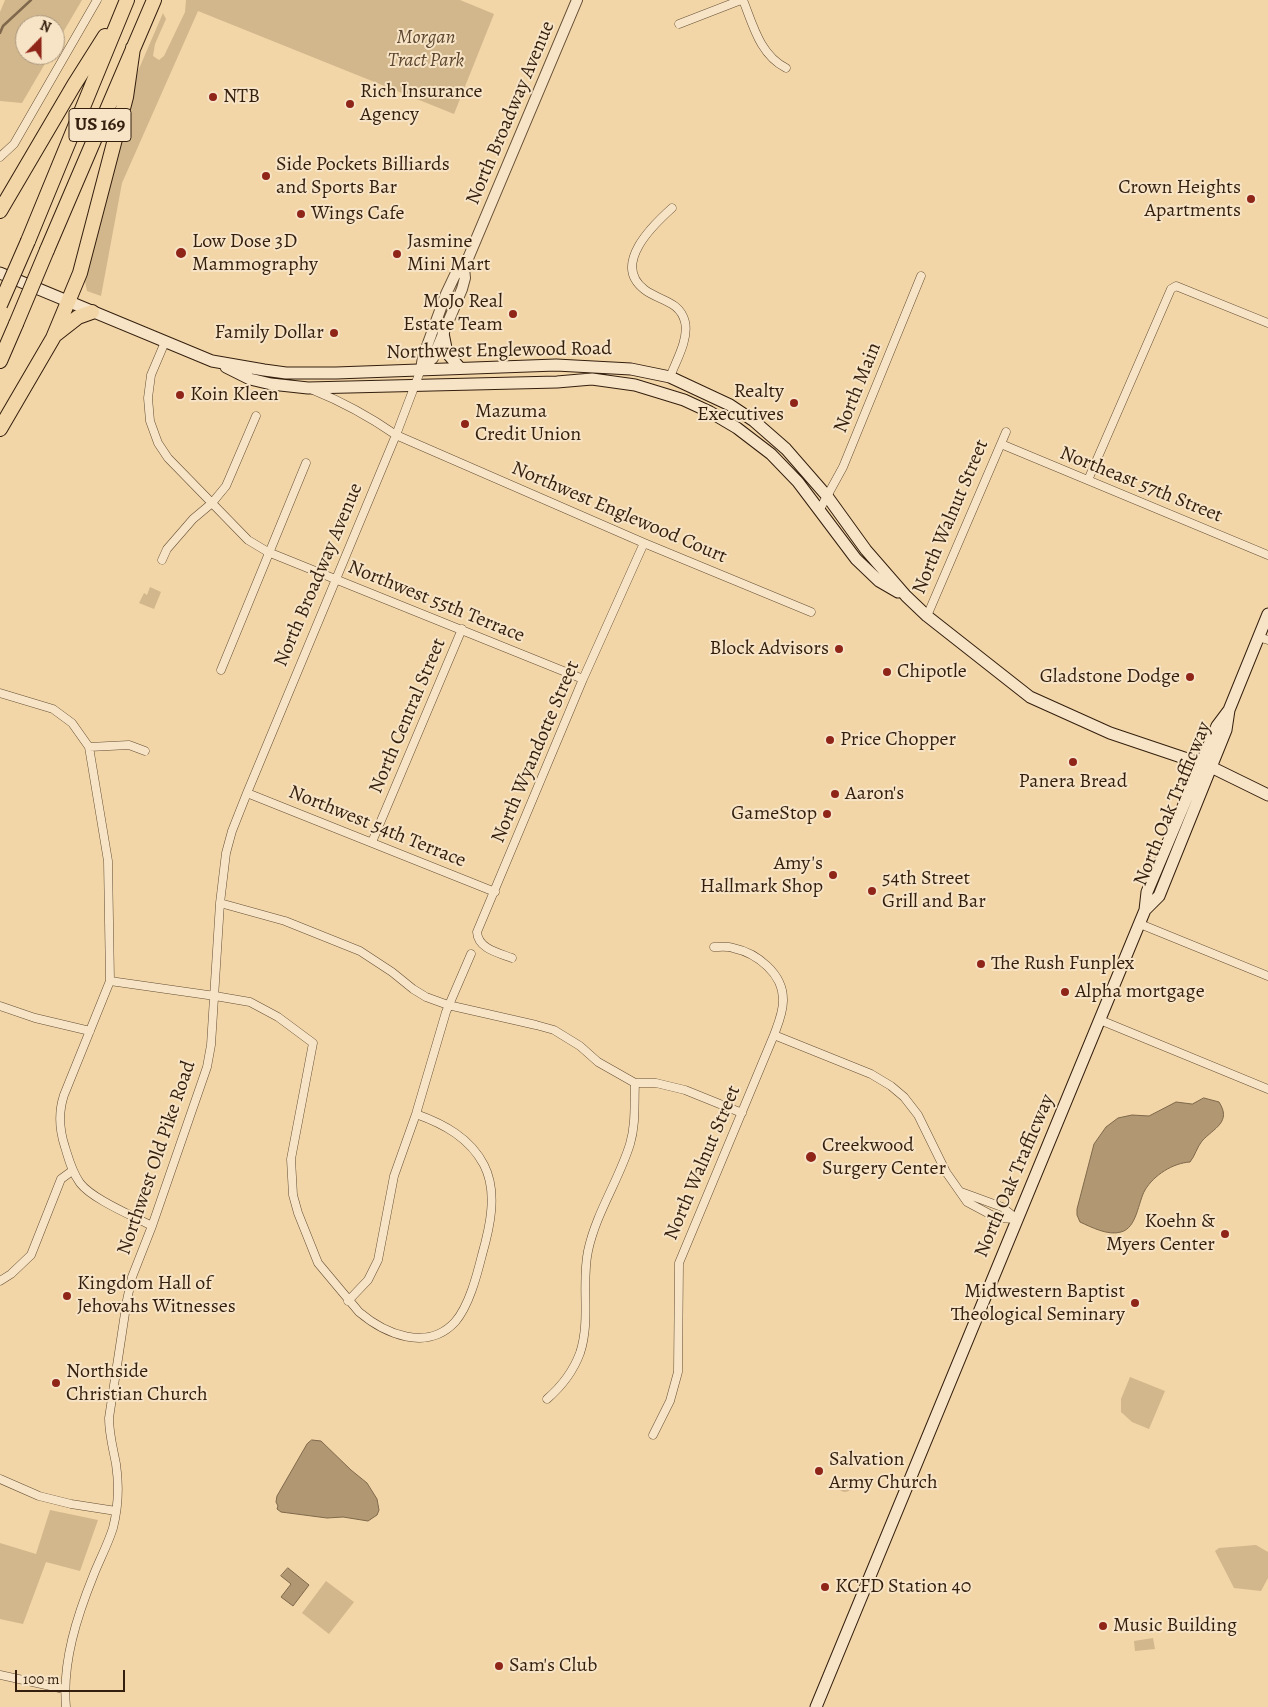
<!DOCTYPE html>
<html>
<head>
<meta charset="utf-8">
<style>
  body { margin:0 }
  #map { position:relative; width:1268px; height:1707px; overflow:hidden; background:#f2d6a7; font-family:Alegreya,serif }
  canvas { display:block }
  .north { position:absolute; left:15px; top:15px; width:50px; height:50px; box-sizing:border-box; background:#f7e4c6; border:1px solid #a9957c; border-radius:50%; rotate:22deg; font-size:14px; font-weight:700; line-height:20px; text-align:center; color:#341f0e }
  .north::after { content:''; display:block; margin:auto; width:18px; height:22px; background:#8f2418; clip-path:polygon(50% 0,100% 100%,50% 72%,0 100%) }
  .scale { position:absolute; left:15px; top:1670px; width:110px; height:22px; box-sizing:border-box; border:2px solid #341f0e; border-top:0; padding-left:6px; font-size:15px; line-height:18px; white-space:nowrap; color:#341f0e; -webkit-text-stroke:4px #f7e4c6; paint-order:stroke }
</style>
</head>
<body>
<div id="map">
<canvas width="1268" height="1707"></canvas>
<div class="north">N</div>
<div class="scale">100 m</div>
</div>
<script>
const context = document.querySelector('canvas').getContext('2d');
context.lineJoin = 'round';
function fillPath(path, color) {
  context.fillStyle = color;
  context.fill(path, 'evenodd');
}
function trace(path, color, width, dash) {
  context.strokeStyle = color;
  context.lineWidth = width;
  context.lineCap = dash ? 'butt' : 'round';
  context.setLineDash(dash || []);
  context.stroke(path);
}
function drawText(font, color, halo, rows, align = 'center') {
  context.font = font + ' Alegreya,serif';
  context.lineWidth = 4;
  context.setLineDash([]);
  context.textBaseline = 'middle';
  context.strokeStyle = halo;
  context.fillStyle = color;
  for (const [text, x, y, turn = 0] of rows) {
    context.save();
    context.translate(x, y);
    context.rotate((+turn || 0) * Math.PI / 180);
    context.textAlign = isNaN(turn) ? turn : align;
    if (halo) context.strokeText(text, 0, 0);
    context.fillText(text, 0, 0);
    context.restore();
  }
}
const green = new Path2D(`
  M5 0H82L55 46V25H25V55H50L22 103 0 101V12Z
  M186 0H460L494 14 454 114 198 11 122 183 101 296 87 291 84 277 138 71 163 13 166 19 155 44 153 56 159 60 164 56 185 12Z
  M150 587 161 592 154 609 139 603 144 593 147 595Z
  M1130 1377 1165 1391 1149 1429 1132 1422 1121 1412V1399Z
  M838 1485a7 7 0 1 1 14 0a7 7 0 1 1-14 0Z
  M50 1510 98 1520 80 1571 46 1562 23 1624 0 1619V1543L36 1554Z
  M1256 1545 1268 1552V1578L1261 1591 1234 1588 1215 1551 1219 1548Z
  M326 1581 354 1602 329 1634 302 1613Z
  M1153 1638 1155 1649 1135 1651 1134 1641Z`);
const water = new Path2D(`
  M1204 1098 1219 1102C1232 1122 1214 1128 1202 1141 1197 1147 1195 1156 1190 1162 1173 1163 1154 1175 1145 1190 1138 1202 1137 1228 1121 1232 1108 1236 1091 1227 1080 1222L1077 1215V1209L1094 1144 1106 1127 1118 1118 1132 1115 1149 1116 1176 1102 1192 1104Z
  M312 1440 321 1441 351 1470 367 1483 377 1499 379 1510 377 1515 368 1521 343 1517 327 1518 281 1512 277 1509 278 1506 276 1502 277 1496 307 1444Z
  M288 1568 309 1585 293 1606 281 1597 291 1584 281 1576Z`);
const stream = new Path2D(`
  M0 33 3 26 31 0`);
const minor = new Path2D(`
  M743 0C753 25 760 55 786 68
  M679 24 741 0
  M0 157 14 144 97 0
  M165 342 151 375 148 398 150 421 158 443 168 458 248 540 268 552 583 679
  M670 377C676 361 689 339 685 322 680 301 660 301 645 290 611 265 653 225 672 208
  M313 390C343 402 370 417 396 435L644 543 811 612
  M1001 444 1268 555
  M1088 480 1171 289 1176 286 1268 323
  M820 509 843 467 921 276
  M162 560 167 549 193 519 212 503 226 486 256 416
  M927 616 1006 432
  M1258 637 1268 640
  M221 670 306 463
  M0 693 53 709 72 723 89 747 108 861 110 981 64 1095C58 1113 59 1129 65 1147 69 1160 72 1172 80 1183 92 1199 133 1216 152 1226
  M89 747 129 745 145 751
  M247 793 495 892
  M372 842 462 629
  M220 903 285 921 360 951 392 972 413 989 426 997 448 1005 536 1025 554 1030 580 1046 598 1062 635 1083H656L685 1090 742 1113
  M1140 924 1268 976
  M512 958C499 953 478 949 477 932L583 679 644 543
  M110 981 215 996 250 1002 278 1017 313 1043 291 1159 293 1195 298 1213 318 1263 359 1312C385 1334 427 1352 455 1322 469 1306 477 1275 482 1255 490 1227 498 1192 484 1165 470 1138 444 1124 416 1114
  M0 1006 35 1018 90 1031
  M1100 1020 1268 1089
  M774 1035 871 1074 891 1086 904 1097 918 1115 946 1172 967 1202 997 1218 1017 1219
  M961 1192 1002 1207 1017 1219
  M0 1281 11 1274 31 1255 61 1179 72 1171
  M348 1301 368 1280 378 1260 394 1176 416 1114 446 1012 471 954
  M547 1399C562 1386 573 1372 580 1353 591 1320 581 1284 588 1251 596 1213 619 1180 630 1144 636 1124 634 1104 635 1083
  M653 1435 670 1401 678 1372 679 1263 774 1035C778 1024 783 1013 783 1001 784 974 757 953 733 948 727 946 720 947 714 947
  M0 1479 39 1496 71 1504 116 1511
  M0 1675 64 1689
  M66 1707C62 1662 77 1616 94 1574 100 1559 108 1544 113 1528 118 1508 119 1484 116 1464 113 1448 109 1434 109 1418L127 1300 132 1277 152 1226 207 1067 211 1045 220 903 226 853 232 831 247 793 396 435 421 369`);
const tertiary = new Path2D(`
  M421 369 433 358 462 289 465 278 464 268 577 0
  M421 369 423 357 446 294 455 275 464 268`);
const secondary = new Path2D(`
  M0 273 212 361 264 370 286 373H336L556 365 631 369 670 377 730 405 754 421 786 449 827 496 866 550 906 596 927 616 1030 697 1110 733 1211 767 1268 795
  M443 333 447 353 460 368
  M226 367 250 379 271 384 308 388 557 382 592 379 635 385 684 400 710 412 737 428 771 454 798 482 856 559 879 581 898 592
  M1145 910 1159 896 1226 730 1229 710 1268 614
  M816 1707 1145 910 1147 892 1217 726 1229 710`);
const motorway = new Path2D(`
  M0 211 74 85 105 36
  M28 241 127 0
  M47 250 154 0
  M55 335 78 317 92 312
  M0 361 16 324
  M0 429 53 338 80 273 126 97 133 48`);
const motorwayBridge = new Path2D(`
  M0 305 28 241
  M16 324 47 250`);
const markers = [
  [213,97,5,"#8f2418"],
  [350,104,5,"#8f2418"],
  [266,176,5,"#8f2418"],
  [1251,199,5,"#8f2418"],
  [301,214,5,"#8f2418"],
  [181,253,6,"#8f2418"],
  [397,254,5,"#8f2418"],
  [513,314,5,"#8f2418"],
  [334,333,5,"#8f2418"],
  [180,395,5,"#8f2418"],
  [794,403,5,"#8f2418"],
  [465,424,5,"#8f2418"],
  [839,649,5,"#8f2418"],
  [887,672,5,"#8f2418"],
  [1190,677,5,"#8f2418"],
  [830,740,5,"#8f2418"],
  [1073,762,5,"#8f2418"],
  [835,794,5,"#8f2418"],
  [827,814,5,"#8f2418"],
  [833,875,5,"#8f2418"],
  [872,891,5,"#8f2418"],
  [981,964,5,"#8f2418"],
  [1065,992,5,"#8f2418"],
  [811,1157,6,"#8f2418"],
  [1225,1234,5,"#8f2418"],
  [67,1296,5,"#8f2418"],
  [1135,1303,5,"#8f2418"],
  [56,1383,5,"#8f2418"],
  [819,1471,5,"#8f2418"],
  [825,1587,5,"#8f2418"],
  [1103,1626,5,"#8f2418"],
  [499,1666,5,"#8f2418"]
];
const shields = [
  [100,125,62]
];
const shieldNames = [
  ["US 169",100,125]
];
const parkNames = [
  ["Morgan",426,38],
  ["Tract Park",426,61]
];
const poiNames = [
  ["Rich Insurance",360,92],
  ["Agency",360,115],
  ["NTB",223,97],
  ["Side Pockets Billiards",276,165],
  ["and Sports Bar",276,188],
  ["Crown Heights",1241,188,"right"],
  ["Apartments",1241,211,"right"],
  ["Wings Cafe",311,214],
  ["Low Dose 3D",192,242],
  ["Mammography",192,265],
  ["Jasmine",407,242],
  ["Mini Mart",407,265],
  ["MoJo Real",503,302,"right"],
  ["Estate Team",503,325,"right"],
  ["Family Dollar",324,333,"right"],
  ["Realty",784,392,"right"],
  ["Executives",784,415,"right"],
  ["Koin Kleen",190,395],
  ["Mazuma",475,412],
  ["Credit Union",475,435],
  ["Block Advisors",829,649,"right"],
  ["Chipotle",897,672],
  ["Gladstone Dodge",1180,677,"right"],
  ["Price Chopper",840,740],
  ["Panera Bread",1073,782,"center"],
  ["Aaron's",845,794],
  ["GameStop",817,814,"right"],
  ["Amy's",823,864,"right"],
  ["Hallmark Shop",823,887,"right"],
  ["54th Street",882,879],
  ["Grill and Bar",882,902],
  ["The Rush Funplex",991,964],
  ["Alpha mortgage",1075,992],
  ["Creekwood",822,1146],
  ["Surgery Center",822,1169],
  ["Koehn &",1215,1222,"right"],
  ["Myers Center",1215,1245,"right"],
  ["Kingdom Hall of",77,1284],
  ["Jehovahs Witnesses",77,1307],
  ["Midwestern Baptist",1125,1292,"right"],
  ["Theological Seminary",1125,1315,"right"],
  ["Northside",66,1372],
  ["Christian Church",66,1395],
  ["Salvation",829,1460],
  ["Army Church",829,1483],
  ["KCFD Station 40",835,1587],
  ["Music Building",1113,1626],
  ["Sam's Club",509,1666]
];
const streetNames = [
  ["North Broadway Avenue",511,113,-67],
  ["Northwest Englewood Road",499,351,-1],
  ["North Main",858,388,-68],
  ["Northeast 57th Street",1141,485,22],
  ["Northwest Englewood Court",619,513,23],
  ["North Walnut Street",951,517,-67],
  ["North Broadway Avenue",319,575,-67],
  ["Northwest 55th Terrace",436,602,22],
  ["North Central Street",408,716,-67],
  ["North Wyandotte Street",536,752,-67],
  ["North Oak Trafficway",1173,804,-68],
  ["Northwest 54th Terrace",377,827,22],
  ["Northwest Old Pike Road",157,1158,-71],
  ["North Walnut Street",703,1163,-67],
  ["North Oak Trafficway",1015,1176,-67]
];
fillPath(green, '#d2b78d');
fillPath(water, '#b19873');
trace(water, '#7f684b', 1);
trace(stream, '#7f684b', 2.5);
trace(minor, '#644d34', 9);
trace(tertiary, '#644d34', 12);
trace(secondary, '#341f0e', 13);
trace(motorway, '#341f0e', 16);
trace(minor, '#f7e4c6', 8);
trace(tertiary, '#f7e4c6', 10);
trace(secondary, '#f7e4c6', 11);
trace(motorway, '#f2d6a7', 14);
trace(motorwayBridge, '#341f0e', 16, []);
trace(motorwayBridge, '#f2d6a7', 14);
for (const [x, y, r, color] of markers) {
  const dot = new Path2D();
  dot.arc(x, y, r, 0, 2 * Math.PI);
  context.fillStyle = color;
  context.fill(dot);
  trace(dot, '#f7e4c6', 2);
}
for (const [x, y, w] of shields) {
  const box = new Path2D();
  box.roundRect(x - w / 2, y - 16.5, w, 33, 4);
  context.fillStyle = '#f7e4c6';
  context.fill(box);
  trace(box, '#341f0e', 1);
}
drawText('bold 19px', '#341f0e', null, shieldNames);
drawText('italic 20px', '#5c452e', '#f7e4c6', parkNames);
drawText('20px', '#341f0e', '#f7e4c6', poiNames, 'left');
drawText('20px', '#341f0e', '#f7e4c6', streetNames);
</script>
</body>
</html>
